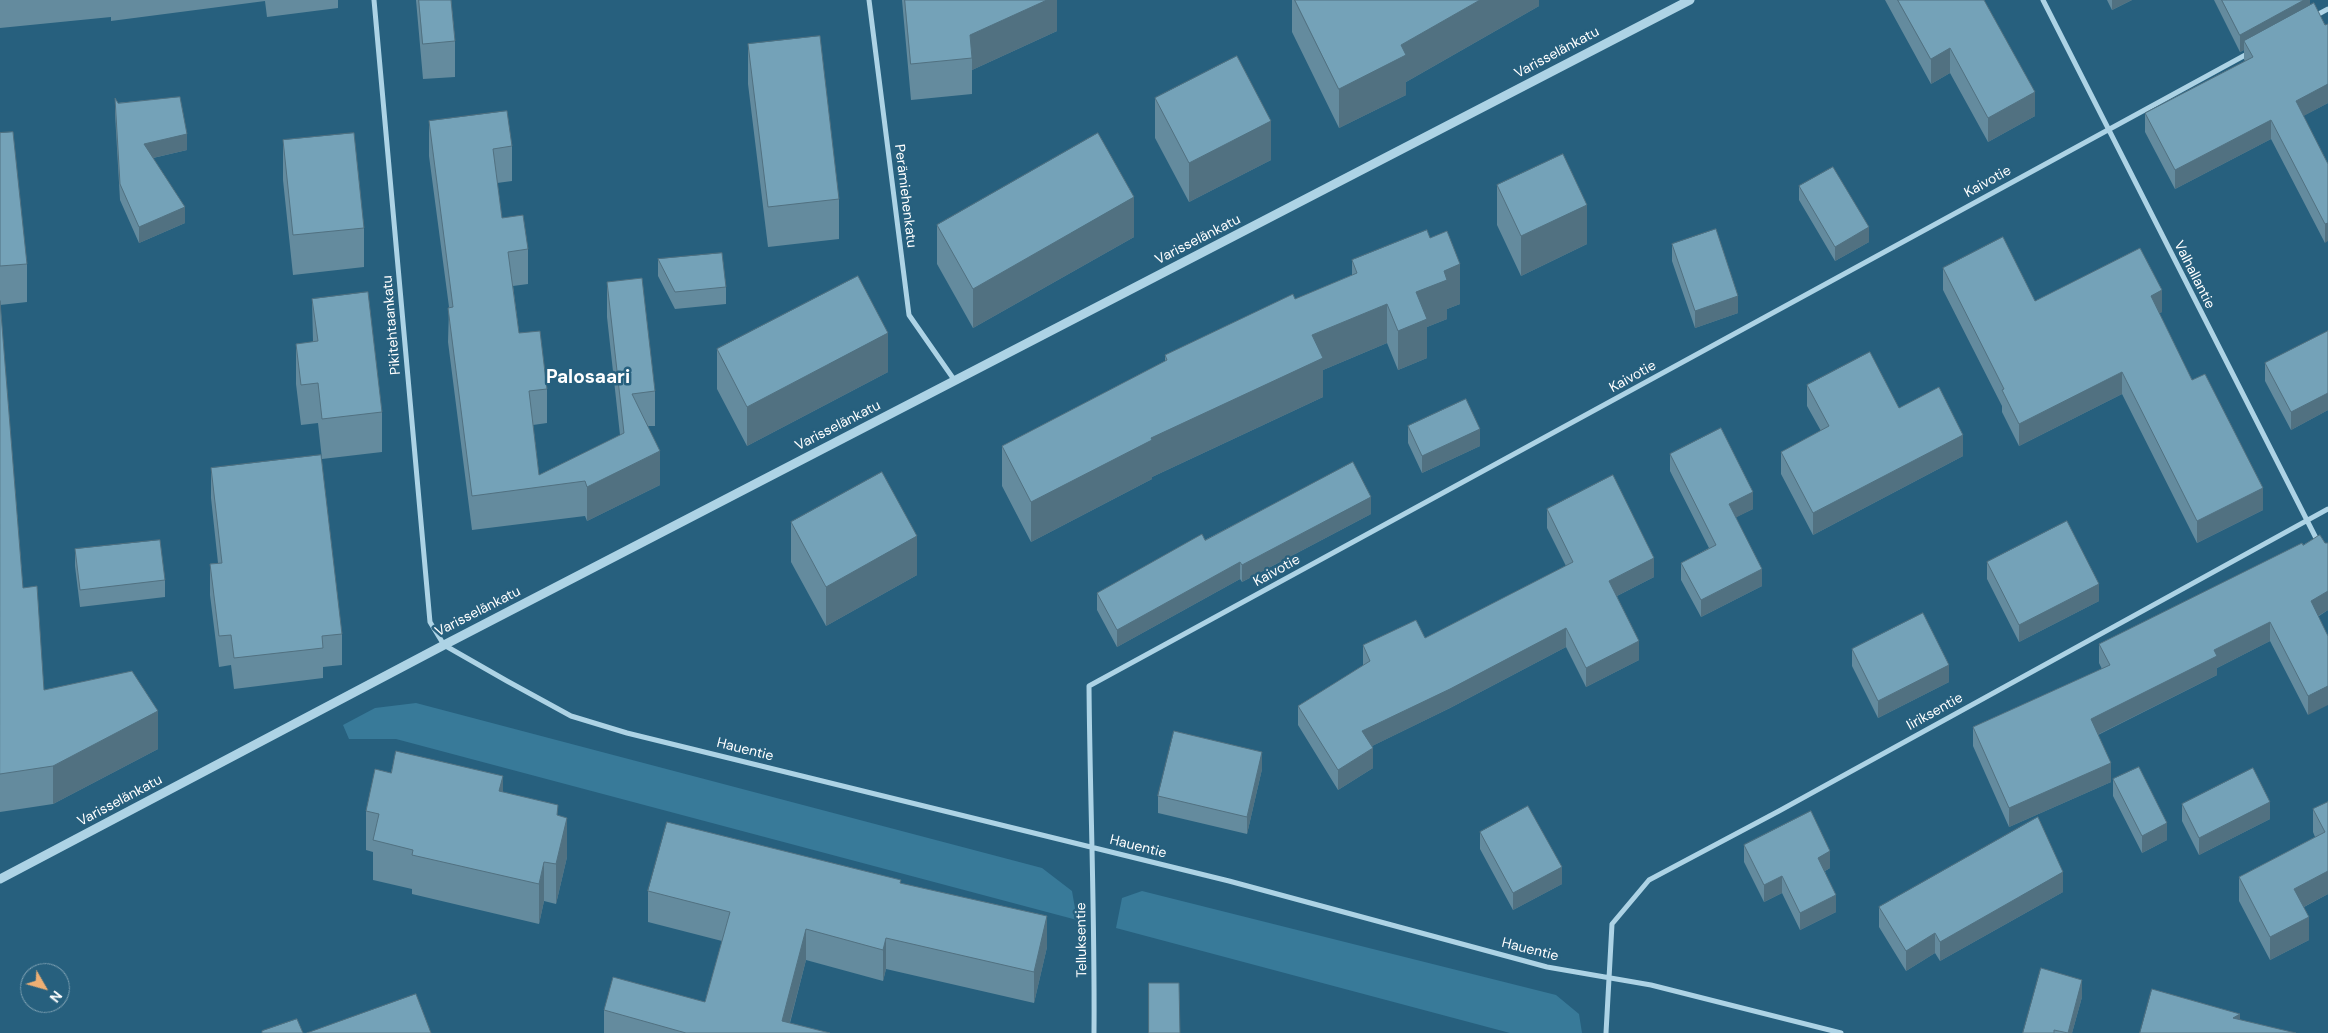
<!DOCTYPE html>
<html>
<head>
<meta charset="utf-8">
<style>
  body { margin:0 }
  #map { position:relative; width:2328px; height:1033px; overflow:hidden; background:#27607e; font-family:"DM Sans",sans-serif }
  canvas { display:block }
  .north { position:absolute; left:20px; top:963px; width:50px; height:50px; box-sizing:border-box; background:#27607e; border:1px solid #7da0b2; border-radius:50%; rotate:128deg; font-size:14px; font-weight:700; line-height:20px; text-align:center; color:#fff }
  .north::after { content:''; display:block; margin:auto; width:18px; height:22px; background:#edaf74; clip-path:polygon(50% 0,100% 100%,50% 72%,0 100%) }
</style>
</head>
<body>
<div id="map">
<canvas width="2328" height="1033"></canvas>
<div class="north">N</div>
</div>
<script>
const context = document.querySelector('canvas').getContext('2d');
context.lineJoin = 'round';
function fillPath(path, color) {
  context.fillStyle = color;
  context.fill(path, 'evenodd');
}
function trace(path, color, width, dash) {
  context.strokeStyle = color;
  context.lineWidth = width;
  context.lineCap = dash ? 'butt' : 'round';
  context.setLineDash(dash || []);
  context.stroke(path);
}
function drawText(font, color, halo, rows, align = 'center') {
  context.font = font + ' "DM Sans",sans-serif';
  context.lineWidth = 5;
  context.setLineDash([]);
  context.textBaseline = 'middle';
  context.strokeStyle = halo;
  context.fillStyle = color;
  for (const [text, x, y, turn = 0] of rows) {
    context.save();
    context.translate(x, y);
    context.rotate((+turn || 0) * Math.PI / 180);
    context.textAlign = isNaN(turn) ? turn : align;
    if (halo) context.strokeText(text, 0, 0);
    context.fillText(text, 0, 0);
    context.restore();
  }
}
const green = new Path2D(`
  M416 703 1042 868 1072 891 1077 920 396 739H349L343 725 375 708Z
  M1142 891 1556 995 1579 1014 1582 1033H1510L1116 928 1122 898Z`);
const minor = new Path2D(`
  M374 0 430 622 444 645 507 681 571 716 627 733 1229 881 1547 967 1651 985 1841 1033
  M869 0 909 315 955 381
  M2043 0 2318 542
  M2313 17 2328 9
  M1094 1033C1095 917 1090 802 1089 686L2249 53
  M1606 1033 1612 924 1649 880 1779 811 2328 509`);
const tertiary = new Path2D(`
  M0 879 444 645 1690 0`);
const wall = new Path2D(`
  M0 0H338V8L267 17 265 1 111 21V17L0 28Z
  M416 0H451L455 41V77L423 79Z
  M902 0H1057V31L972 70V94L911 100Z
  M1292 0H1539V6L1406 82V95L1339 128 1292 32Z
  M1885 0H1984L2035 116 1988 142 1950 73 1931 84Z
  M2107 0H2132L2112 10Z
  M2214 0H2310V5L2328 103 2303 116 2328 164 2325 243 2271 139 2175 189 2145 132V113L2245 61 2244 60V50L2240 52Z
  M748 44 839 199V239L768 247 748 84Z
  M115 98 118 103 187 150 153 158 185 223 139 243 120 200 115 114Z
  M1155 98 1271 160 1189 202 1155 138Z
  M429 121 512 146V181L497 183 502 218 528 249V284L513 286 519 333 547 389V423L533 425 539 475 620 435 607 317V282L655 391V426H648L660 485 587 521 585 516 472 530 448 342 449 307 429 156Z
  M0 133 27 264V302L0 305 23 588 44 690 158 749 53 804 0 812Z
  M283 140 364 228V267L293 275 283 180Z
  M1497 185 1587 244 1521 276 1497 225Z
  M1799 186 1869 242 1835 261 1799 200Z
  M937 225 1134 237 973 328 937 264Z
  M1430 238 1460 304 1447 309V319L1427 327V358L1398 370 1387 343 1323 370V397L1152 477V479L1031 542 1002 486V446L1165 361V355L1352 275V260Z
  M1672 244 1738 313 1695 328 1672 261Z
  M658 259 726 287V304L675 309 658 276Z
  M1943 268 2035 301 2162 312 2159 313 2192 380 2263 510 2197 543 2122 394 2019 446 2002 412V406L1943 290Z
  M312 299 382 412V452L322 459 318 423 301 425 296 384V344L313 342Z
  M2328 331V410L2291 430 2265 381V363Z
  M717 349 888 372 747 446 717 389Z
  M1807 385 1899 408 1963 456 1813 535 1781 474V452L1821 431 1807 406Z
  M1408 426 1480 446 1422 473 1408 443Z
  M1670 454 1753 509 1736 517 1762 586 1701 617 1681 580V563L1709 548 1670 471Z
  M211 468 342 634V665L323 667V678L234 689 231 665 219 667 210 595V564L218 563 211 498Z
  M1547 509 1654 577 1617 596 1639 660 1586 687 1566 647 1450 708 1372 746 1373 768 1338 790 1298 725V706L1363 666V645L1425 638 1566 566 1547 528Z
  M1371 514 1242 582 1240 579 1117 647 1097 610V593L1205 540Z
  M791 522 917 575 826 626 791 562Z
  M2328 530V610L2319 616 2308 715 2270 641 2217 668V675L2098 735 2111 782 2009 827 1973 746V727L2102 669 2099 663V644L2303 545 2328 543Z
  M75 549 165 580V597L80 607 75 566Z
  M1987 562 2099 601 2019 642 1987 579Z
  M1852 649 1949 682 1878 718 1852 666Z
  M1262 769 1247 834 1158 813V796Z
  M391 773 503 792 558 815 567 857 556 904 544 901 539 924 412 894V889L373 880V852L366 850V811Z
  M2113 779 2167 840 2142 853 2113 796Z
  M2328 802V894L2304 907 2309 940 2270 960 2239 901V877L2315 837 2313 832V809Z
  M2182 804 2270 819 2199 855 2182 821Z
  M1480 832 1562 884 1513 910 1480 849Z
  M1744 845 1830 868 1825 871 1836 912 1800 930 1782 893 1764 902 1744 862Z
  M901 883 1047 947 1034 1003 886 969 883 981 806 960 790 1023 830 1033H604V1010L705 1002 722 941 648 922V891Z
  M2063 892 1940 961 1935 953 1906 971 1879 927V907Z
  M2082 997 2072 1033H2023Z`);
const shadedWall = new Path2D(`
  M1047 0H1057V31L972 70V58L970 35Z
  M1480 0H1539V6L1406 82V95L1339 128V89L1401 45Z
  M2112 0H2132L2112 10Z
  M2304 0H2310V14L2244 41V50L2240 52V35Z
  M1950 48V73L1931 84V59Z
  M2328 84V103L2296 120V101Z
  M2035 92V116L1988 142V118Z
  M2271 120V139L2175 189V170Z
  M1271 121V160L1189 202V163Z
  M187 134V150L144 160V144Z
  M1134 197V237L973 328V289Z
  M1587 205V244L1521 276V236Z
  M185 207V223L139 243V227Z
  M2328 223V241L2325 243V224Z
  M1869 227V242L1835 261V247Z
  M1460 264V304L1447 309V319L1427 327V358L1398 370V331L1416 292 1444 271Z
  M2162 290V312L2151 318V296Z
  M1738 296V313L1695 328V311Z
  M1387 304V343L1323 370V397L1152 477V479L1031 542V502L1312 335Z
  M888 333V372L747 446V407Z
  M2122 372V394L2019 446V424Z
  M2328 393V410L2291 430V412Z
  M1480 429V446L1422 473V456Z
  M1963 435V456L1813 535V513Z
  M660 451V485L587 521V487Z
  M2263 488V510L2197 543V521Z
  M1753 492V509L1729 521V504Z
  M1371 497V514L1242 582V565Z
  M917 536V575L826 626V587Z
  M1654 558V577L1609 600V581Z
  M1240 562V579L1117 647V630Z
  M1762 569V586L1701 617V600Z
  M2099 584V601L2019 642V625Z
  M2328 591V610L2311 620V601Z
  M2270 622V641L2217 668V675L2091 738V719L2214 650Z
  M1566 628V647L1450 708 1362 751V731Z
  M1639 641V660L1586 687V668Z
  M1949 665V682L1878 718V701Z
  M2328 686V705L2308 715V696Z
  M158 711V749L53 804V766Z
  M1373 748V768L1338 790V770Z
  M1262 752V769L1247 834V817Z
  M2111 763V782L2009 827V808Z
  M503 776V815L499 791Z
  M2270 802V819L2199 855V838Z
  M567 818V857L556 904V864Z
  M2167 823V840L2142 853V836Z
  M1830 851V868L1818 875V858Z
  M544 862V901L539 924V884Z
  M1562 867V884L1513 910V893Z
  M2328 871V894L2294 912V889Z
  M2063 872V892L1940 961V942Z
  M1782 876V893L1764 902V885Z
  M1836 895V912L1800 930V913Z
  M1047 916V947L1034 1003V972Z
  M2309 917V940L2270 960V937Z
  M806 929V960L787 1033 782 1021Z
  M1935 933V953L1906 971V951Z
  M886 938V969L883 981V950Z
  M2082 980V997L2072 1033H2068Z
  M2240 1014V1031L2233 1018Z`);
const building = new Path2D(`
  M419 0H451L455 41 423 44Z
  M905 0H1047L970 35 972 58 911 64Z
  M1295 0H1480L1401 45 1406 55 1339 89Z
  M1898 0H1984L2035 92 1988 118 1950 48 1931 59Z
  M2222 0H2304L2240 35Z
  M2314 3 2325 25 2328 24V84L2296 101 2328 164V223L2325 224 2271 120 2175 170 2145 113 2253 57 2244 41Z
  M820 36 839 199 768 207 748 44Z
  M1237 56 1271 121 1189 163 1155 98Z
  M180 97 187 134 144 144 185 207 139 227 120 184 115 98 118 103Z
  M507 111 512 146 493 149 502 218 523 215 528 249 508 252 519 333 540 331 547 389 529 391 539 475 624 433 607 282 642 278 655 391 632 394 660 451 587 487 585 481 472 496 448 308 453 307 429 121Z
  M13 132 27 264 0 266V133Z
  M354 133 364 228 293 235 283 140Z
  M1098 133 1134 197 973 289 937 225Z
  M1563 154 1587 205 1521 236 1497 185Z
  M1833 167 1869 227 1835 247 1799 186Z
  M1716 229 1738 296 1695 311 1672 244Z
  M1427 230 1430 238 1447 231 1460 264 1444 271 1447 280 1416 292 1427 319 1398 331 1387 304 1312 335 1323 358 1151 438 1152 440 1031 502 1002 446 1167 360 1165 355 1293 294 1295 299 1357 273 1352 260Z
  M2003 237 2035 301 2140 248 2162 290 2151 296 2192 380 2205 374 2263 488 2197 521 2122 372 2019 424 2002 390 2004 389 1943 268Z
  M722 253 726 287 675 292 658 259Z
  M858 276 888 333 747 407 717 349Z
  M368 292 382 412 322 419 318 383 301 385 296 344 318 341 312 299Z
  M0 301 23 588 37 586 44 690 132 671 158 711 53 766 0 774Z
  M2328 331V393L2291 412 2265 363Z
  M1870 352 1899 408 1939 387 1963 435 1813 513 1781 452 1829 426 1807 385Z
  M1466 399 1480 429 1422 456 1408 426Z
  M1721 428 1753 492 1729 504 1762 569 1701 600 1681 563 1716 545 1670 454Z
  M321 455 342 634 322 636 323 648 234 658 231 635 219 636 210 564 222 563 211 468Z
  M1353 462 1371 497 1242 565 1240 562 1117 630 1097 593 1202 534 1205 540Z
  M882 472 917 536 826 587 791 522Z
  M1613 475 1654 558 1609 581 1639 641 1586 668 1566 628 1450 689 1362 731 1373 748 1338 770 1298 706 1370 661 1363 645 1416 620 1425 638 1573 562 1547 509Z
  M2067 521 2099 584 2019 625 1987 562Z
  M2320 535 2325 543H2328V591L2311 601 2328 636V686L2308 696 2270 622 2214 650 2217 656 2091 719 2111 763 2009 808 1973 727 2110 665 2099 644 2302 543 2303 545Z
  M160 540 165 580 80 590 75 549Z
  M1923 613 1949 665 1878 701 1852 649Z
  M1174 731 1262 752 1247 817 1158 796Z
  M396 751 503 776 499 791 558 805 557 815 567 818 556 864 544 862 539 884 412 855 413 850 373 840 379 814 366 811 375 769 391 773Z
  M2139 767 2167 823 2142 836 2113 779Z
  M2253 768 2270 802 2199 838 2182 804Z
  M2328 802V871L2294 889 2309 917 2270 937 2239 877 2325 832 2313 809Z
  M1528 806 1562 867 1513 893 1480 832Z
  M1811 811 1830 851 1818 858 1836 895 1800 913 1782 876 1764 885 1744 845Z
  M2038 817 2063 872 1940 942 1935 933 1906 951 1879 907Z
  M667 822 901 880 900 883 1047 916 1034 972 886 938 883 950 806 929 782 1021 830 1033H686L604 1010 613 977 705 1002 730 912 648 891Z
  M2041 968 2082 980 2068 1033 2054 1030V1033H2023Z
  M1149 983H1179L1180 1033H1149Z
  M2152 989 2240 1014 2233 1018 2296 1033H2140Z
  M416 994 431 1033H307Z
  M297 1019 303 1033H262V1031Z`);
const streetNames = [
  ["Varisselänkatu",1557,53,-28],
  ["Kaivotie",1988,182,-29],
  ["Perämiehenkatu",905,196,83],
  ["Varisselänkatu",1198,240,-27],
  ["Valhallantie",2194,275,63],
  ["Pikitehtaankatu",392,325,-95],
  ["Kaivotie",1633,377,-29],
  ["Varisselänkatu",838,426,-27],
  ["Kaivotie",1277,571,-29],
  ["Varisselänkatu",478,612,-27],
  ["Iiriksentie",1935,712,-29],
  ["Hauentie",745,750,14],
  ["Varisselänkatu",120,801,-28],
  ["Hauentie",1138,847,14],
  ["Telluksentie",1082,940,-91],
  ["Hauentie",1530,950,14]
];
const districtNames = [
  ["Palosaari",588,378]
];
fillPath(green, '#387a99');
trace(minor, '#add3e5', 5);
trace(tertiary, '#add3e5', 9);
fillPath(wall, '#648b9e');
fillPath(shadedWall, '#517181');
fillPath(building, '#74a2b8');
trace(building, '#517181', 1);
drawText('14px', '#fff', '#27607e', streetNames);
drawText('bold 19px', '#fff', '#27607e', districtNames);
</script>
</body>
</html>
